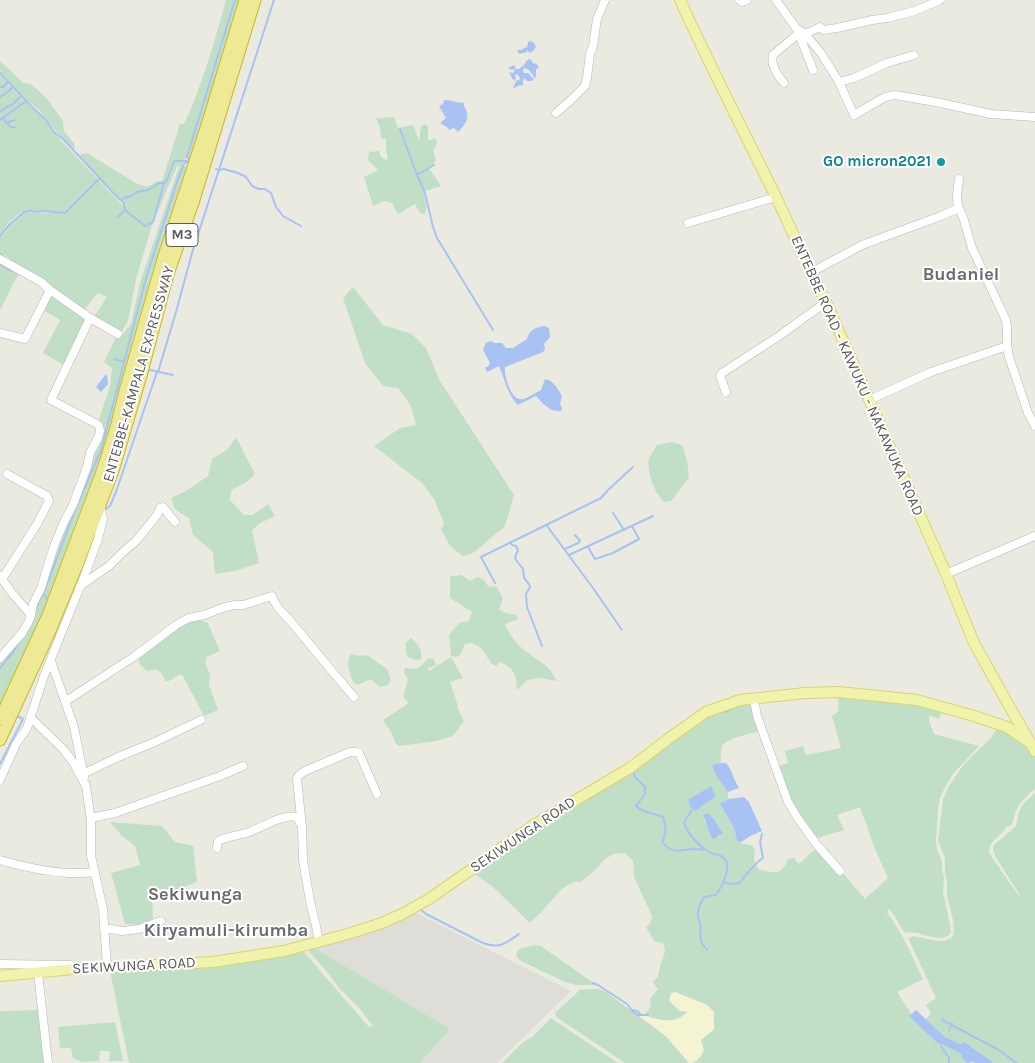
<!DOCTYPE html>
<html>
<head>
<meta charset="utf-8">
<style>
  body { margin:0 }
  canvas { display:block; background:#eaeae0 }
</style>
</head>
<body>
<canvas width="1035" height="1063"></canvas>
<script>
const context = document.querySelector('canvas').getContext('2d');
context.lineJoin = 'round';
function fillPath(path, color) {
  context.fillStyle = color;
  context.fill(path, 'evenodd');
}
function trace(path, color, width, dash) {
  context.strokeStyle = color;
  context.lineWidth = width;
  context.lineCap = dash ? 'butt' : 'round';
  context.setLineDash(dash || []);
  context.stroke(path);
}
function drawText(font, color, halo, rows, align = 'center') {
  context.font = font + ' Karla,sans-serif';
  context.lineWidth = 4;
  context.setLineDash([]);
  context.textBaseline = 'middle';
  context.strokeStyle = halo;
  context.fillStyle = color;
  for (const [text, x, y, turn = 0] of rows) {
    context.save();
    context.translate(x, y);
    context.rotate((+turn || 0) * Math.PI / 180);
    context.textAlign = isNaN(turn) ? turn : align;
    if (halo) context.strokeText(text, 0, 0);
    context.fillText(text, 0, 0);
    context.restore();
  }
}
const industrial = new Path2D(`
  M412 911 571 991 497 1063H420L450 1029 313 947Z`);
const green = new Path2D(`
  M226 0H239L191 160 185 159 182 166 184 167 190 163 115 415 65 562 0 712V657L17 637 27 620 37 605 59 537 89 461 98 423 110 386 112 368 104 362 118 334H123L131 324 140 283 179 167 177 166 152 225 136 279 128 321 122 331H118L94 317 107 297 98 293 83 311 15 264 8 257 0 253V238L8 229 10 224 24 213H61L51 211H26L21 212 8 223 0 235V75L23 100 46 120 53 132 123 206V202L78 155 87 153 136 183C145 187 149 188 157 181H162L180 124H184C203 84 214 42 226 0Z
  M0 61 23 83 31 84 48 100 63 121 64 131 74 143 75 150C68 144 61 137 55 130 47 120 39 107 27 101L0 71Z
  M394 117 398 128 413 125 419 141 421 127 424 124 428 126V141L435 138 437 143 433 150 436 161 434 162V165L429 168 441 186 423 192 427 206 425 214 420 213 415 204 398 214 392 203 384 201 373 206 364 177 378 170 368 160 369 152 379 151 381 157 386 160 388 159 386 150V139L381 138 380 128 376 118Z
  M0 260 21 272C11 284 7 298 0 311Z
  M353 287 383 325 412 334 426 348 440 381 514 495 505 526 473 553 463 556 451 547 441 530 444 523 434 499 422 483 374 446 400 428 416 425 410 404 398 388 383 386 365 363 343 298Z
  M49 293 88 318 64 365 43 353 60 320 42 309Z
  M236 437 255 474 247 482 231 490 230 500 244 515H253L268 504 275 516 260 523 252 530 259 563 235 571 215 574 213 552 193 535 189 518 175 509 171 498 186 491 208 476 212 459 228 449Z
  M671 442 682 445 687 460 689 478 671 501 664 502C655 493 646 472 649 459 650 455 655 449 657 445Z
  M461 575 470 581 478 577 483 579 488 586 497 587 503 598 499 609 505 613 516 615 518 619 505 624C510 636 517 645 528 653 539 662 551 665 556 681L541 678 527 680 517 690C516 674 515 669 500 662L496 666 492 664 481 648 472 643 465 644 461 654 457 657 451 656 449 635 459 623 469 621 472 612 450 598V576Z
  M197 619 208 623 220 651 207 657 205 663 210 675 209 685 218 710 204 716 183 676 180 674 169 681H166C159 669 160 669 147 671L140 665 138 657 185 622Z
  M411 638C418 644 423 649 421 659L416 660 408 657 406 652V642Z
  M351 654 359 656 367 655 387 669 391 680 388 685 380 687 371 679 358 685 353 682C350 673 345 663 351 654Z
  M451 657 463 678 450 682 458 706 457 707 464 721 453 736 437 741 399 746 396 744 391 732 383 720 409 703 404 698V694L408 679 404 673 405 668 417 669 428 659 433 658 436 665 428 668 429 671Z
  M839 694 918 702 942 710 939 719 932 716H929V721L934 734 979 746 953 774 945 787 940 798 938 809 936 841 937 849 942 861V870L944 877 943 892 950 924 951 932 948 936 941 938 932 937 917 933 904 932 894 915 889 909 887 913C903 933 912 956 923 979L897 992 911 1014 909 1016 936 1042 944 1045 962 1054 963 1060 967 1063H692L701 1056V1040L714 1029V1012L707 1005 675 992 669 1001 680 1011H688C685 1014 682 1017 678 1019 667 1023 653 1018 643 1015 650 1010 652 1007 650 999L658 989 653 982 658 977 660 966 665 952 664 944 654 941 646 927 651 923 652 916 634 877 633 861 625 853 613 854 604 860 593 872 581 882C565 880 554 899 544 909 540 914 534 918 530 923L493 887 473 873 527 834 704 717 751 700 759 731C750 734 727 738 722 746 720 751 721 758 721 763L712 765C714 775 722 784 728 792V799L720 804 734 828 737 841 740 843 753 846 755 852 754 859 758 869C774 873 781 877 788 859L794 858 798 864C806 860 809 852 817 848L842 872 865 899 888 878 875 849 860 807 837 815 844 830 816 838 792 805 777 766 788 763 785 751 803 746 806 755 841 748 832 716 838 712ZM708 813 714 819 721 830 708 826 704 820 703 815Z
  M998 727 1021 740 1035 755V789C1027 795 1020 802 1016 811 1013 817 1015 821 1010 826H1007C1001 837 989 839 989 853L1016 892 1023 900 996 858 993 850 994 845 1016 826 1019 812 1024 803 1035 793V1063H994L966 1042 960 1045 945 1037 926 1019 931 1013 926 1005 936 998 908 938 913 936 937 941H944L951 938 953 936 954 930 953 920 947 896V881L945 874V858L938 841 943 799 949 786 964 764 990 739Z
  M110 822 162 826 175 842 193 846 197 882 176 890 161 889 152 893 153 918 142 925 125 924 111 873 140 865 135 846 122 836Z
  M535 945 541 946 589 980 598 985H576L565 982 519 960 516 955 519 949Z
  M313 947 450 1029 420 1063H129L110 971 303 951 369 1027 373 1026 359 1008 339 988 328 973 306 948Z
  M595 989 603 990 666 1036 689 1063H625L556 1017 555 1013 580 990Z
  M41 1010 47 1063H0V1011Z
  M551 1018 618 1063H502L522 1043 532 1037Z
  M115 1022 123 1061H109L110 1051H100L99 1061 82 1062 73 1058 71 1048H60L58 1027Z`);
const sand = new Path2D(`
  M675 992 707 1005 714 1012V1029L701 1040 704 1050C701 1057 696 1063 689 1063L666 1036 639 1016C645 1014 646 1016 652 1018 666 1022 676 1022 688 1012L680 1011 669 1000 671 993Z`);
const water = new Path2D(`
  M531 41 534 43 536 47 534 50 530 53 527 50V52L519 54 517 50H521L526 47 527 48 528 42Z
  M529 59 531 60 534 64 536 63 539 68 536 69V77L535 78 529 70 524 68 523 71 524 73H528L534 79 532 81H527L524 78 523 80V86L520 85 514 88 513 87 517 80H519L520 78 517 74 515 75 516 79 514 81 512 78 509 72 513 73 515 70 512 69 510 70 508 68 514 65 516 69H519L525 64 526 61Z
  M444 100C452 100 456 103 464 103V106C471 117 466 124 458 132L454 128 449 130 447 127 441 124V122L446 118 439 106 443 104Z
  M544 326 549 328 550 337 544 344 545 349 543 352 505 367C504 376 511 402 523 399 526 399 536 392 541 390L545 379C553 380 558 389 562 396L560 404 562 408 561 411C551 413 542 403 536 396L518 405C507 394 505 380 499 366L487 372 485 367H488L490 363 483 350 486 343 491 341 495 343H502L506 348H513L527 339C529 330 536 327 544 326Z
  M106 374 107 375 108 384 101 392 96 387Z
  M721 763H726C732 770 734 780 739 788L728 792C722 784 714 775 712 765Z
  M711 786 716 796 695 811 690 806 688 800Z
  M744 797 749 802 762 831 750 836 740 843 737 841 734 828 720 804 728 799Z
  M708 813 714 819 723 834 718 835 716 838 712 839 703 815Z
  M916 1010 945 1037 960 1044 965 1042 994 1063H975L973 1062 967 1063 963 1060 961 1054 944 1045 936 1042 909 1016Z`);
const stream = new Path2D(`
  M0 73 27 102 46 120 54 132 64 140 118 198 123 202 126 211 145 226 153 222 164 183
  M0 87H3L8 82
  M0 97 10 90 13 86
  M0 112 8 106 12 105 21 96
  M3 119 11 127H15
  M0 120 26 101
  M8 122 15 120
  M400 129 417 175 425 193 433 227 437 238 493 330
  M190 161 187 157 235 0
  M216 169 219 170 224 169 238 173 246 177 252 186 259 189H265L271 193 276 207 283 216 301 226
  M417 175 434 165
  M121 200 124 198 131 196 137 192 148 190 159 183H164L167 180 174 161H187
  M118 217 125 210
  M0 236 10 224 24 212 31 211 37 212 43 211 65 213 99 179
  M0 254 7 259
  M0 264 11 271
  M114 359 124 362
  M150 370 173 375
  M158 372 176 312 192 253 274 0
  M106 509 110 506 116 492 157 372
  M613 513 624 530
  M547 526 593 588 622 630
  M510 542 512 545 516 546 518 550 515 557 516 560 523 569 524 578 529 584 530 587 526 594 527 607 542 646
  M588 547 595 559 613 553 639 539 632 526
  M565 549 578 543 580 541 575 535
  M569 555 653 516
  M495 583 481 557 601 498 608 490 633 467
  M43 594 50 601
  M36 608 49 579 78 503 101 450 147 275 177 182 184 164 189 161
  M0 668 13 652 19 642
  M724 712 733 708
  M0 764 23 719 17 716
  M632 770 635 777 645 787V794L636 806C642 813 654 813 663 817 666 828 667 832 662 842 675 859 687 845 704 850
  M692 810 684 822C687 834 699 846 709 852 713 855 717 854 721 856 735 863 722 886 716 895L704 897C701 902 697 909 698 916 698 918 699 921 700 924 702 936 697 940 707 950
  M724 883 734 884 741 882C743 877 758 861 763 858L760 842 762 834
  M420 909 426 914 483 943C499 949 505 944 519 934
  M76 963H98
  M593 983 598 985 627 1004 633 1012 638 1015H648
  M632 1010 637 1011 641 1015
  M942 1020 997 1049 1017 1063
  M949 1031 952 1023
  M941 1046 949 1058V1063`);
const minor = new Path2D(`
  M739 0 742 2 747 0
  M776 0 796 28 805 34 821 53 839 82 854 115 885 97 895 95 936 102 991 114 1035 117
  M797 29 813 70
  M805 34 820 27 823 30 837 28 872 20 887 18 915 11 940 0
  M839 82 854 78 887 63 914 55
  M784 83C778 76 770 65 773 55L799 33
  M556 113 571 100 585 86 587 78 590 54 593 46 597 19 605 0
  M959 208 964 220 972 248 1006 320 1007 328V346L1009 357 1028 413 1035 426
  M688 223 776 197
  M0 259 41 282 50 290 90 318 118 334
  M810 273 862 245 941 216 959 208C955 199 958 189 959 179
  M0 333 25 339 50 290
  M726 392 720 376 722 373 779 336 826 302
  M869 400 931 372 1007 346
  M946 574 1035 536
  M0 576 11 592 31 615
  M2 579 37 524 49 501 47 496 7 474
  M80 586 109 566 123 552 136 541 157 515 160 508 163 507 175 522
  M0 658 22 633 28 623 31 615 33 604 41 588 54 546 64 522 73 505 87 467 90 453 98 438 100 431 99 426 97 424 51 400 90 318
  M51 661 74 727 84 777
  M754 699 757 716 788 802 797 817 817 845 840 871
  M66 701 135 656 176 625 189 618 204 615 225 607 235 605H243L272 596C277 610 284 613 293 624 313 648 333 673 354 697
  M30 717 64 750 73 762 86 786 91 821V856L103 909 107 967H101
  M83 774 118 757 155 742 201 720
  M0 780 16 744 27 728 44 676 84 577 98 539 103 519 100 507
  M91 818 115 813 220 776 243 766
  M217 848 218 841C228 836 238 836 249 832 264 827 281 814 297 817L300 823
  M0 860C28 868 66 876 95 872
  M104 928 122 931 139 929 161 921
  M319 942 316 926 310 901 303 860 302 827 297 779 298 776 305 771 350 752H355L359 753 377 794
  M0 964 70 965
  M38 973 48 1063`);
const major = new Path2D(`
  M680 0C710 66 743 130 775 195 792 230 807 267 826 302L946 574 974 643 1008 704 1035 751
  M0 976 74 969 213 962 284 951 351 933 382 923 404 913 429 899 475 867 532 826 630 768 668 739 706 712 740 700 805 693 839 692 917 700 974 716 1007 727 1029 742`);
const highway = new Path2D(`
  M0 719 49 613 103 469 116 428 125 391 163 259 207 125 245 0
  M0 740 47 638 76 568 113 471 141 376 168 274 193 203 255 0`);
const markers = [
  [941,162,5,"#0f9aa8"]
];
const shields = [
  [182,235,32]
];
const shieldNames = [
  ["M3",182,235]
];
const cultureNames = [
  ["GO micron2021",931,162]
];
const streetNames = [
  ["ENTEBBE-KAMPALA EXPRESSWAY",139,374,-74],
  ["ENTEBBE ROAD - KAWUKU - NAKAWUKA ROAD",857,376,66],
  ["SEKIWUNGA ROAD",523,835,-34],
  ["SEKIWUNGA ROAD",134,966,-3]
];
const quarterNames = [
  ["Budaniel",961,275],
  ["Sekiwunga",195,895],
  ["Kiryamuli-kirumba",226,931]
];
fillPath(industrial, '#deddd8');
fillPath(green, '#c0dfc6');
fillPath(sand, '#f4f3d2');
fillPath(water, '#a8c3f3');
trace(stream, '#a8c3f3', 2);
trace(minor, '#b6b7bb', 9);
trace(major, '#ddd466', 12);
trace(highway, '#cdba1d', 13);
trace(minor, '#fff', 8);
trace(major, '#f0f3ac', 10);
trace(highway, '#eee994', 11);
for (const [x, y, r, color] of markers) {
  const dot = new Path2D();
  dot.arc(x, y, r, 0, 2 * Math.PI);
  context.fillStyle = color;
  context.fill(dot);
  trace(dot, '#fff', 2);
}
for (const [x, y, w] of shields) {
  const box = new Path2D();
  box.roundRect(x - w / 2, y - 11.5, w, 23, 4);
  context.fillStyle = '#fff';
  context.fill(box);
  trace(box, '#595b5f', 1);
}
drawText('bold 14px', '#595b5f', null, shieldNames);
drawText('bold 15px', '#0d838f', '#fff', cultureNames, 'right');
drawText('15px', '#595b5f', '#fff', streetNames);
drawText('bold 18px', '#6a6c71', '#fff', quarterNames);
</script>
</body>
</html>
